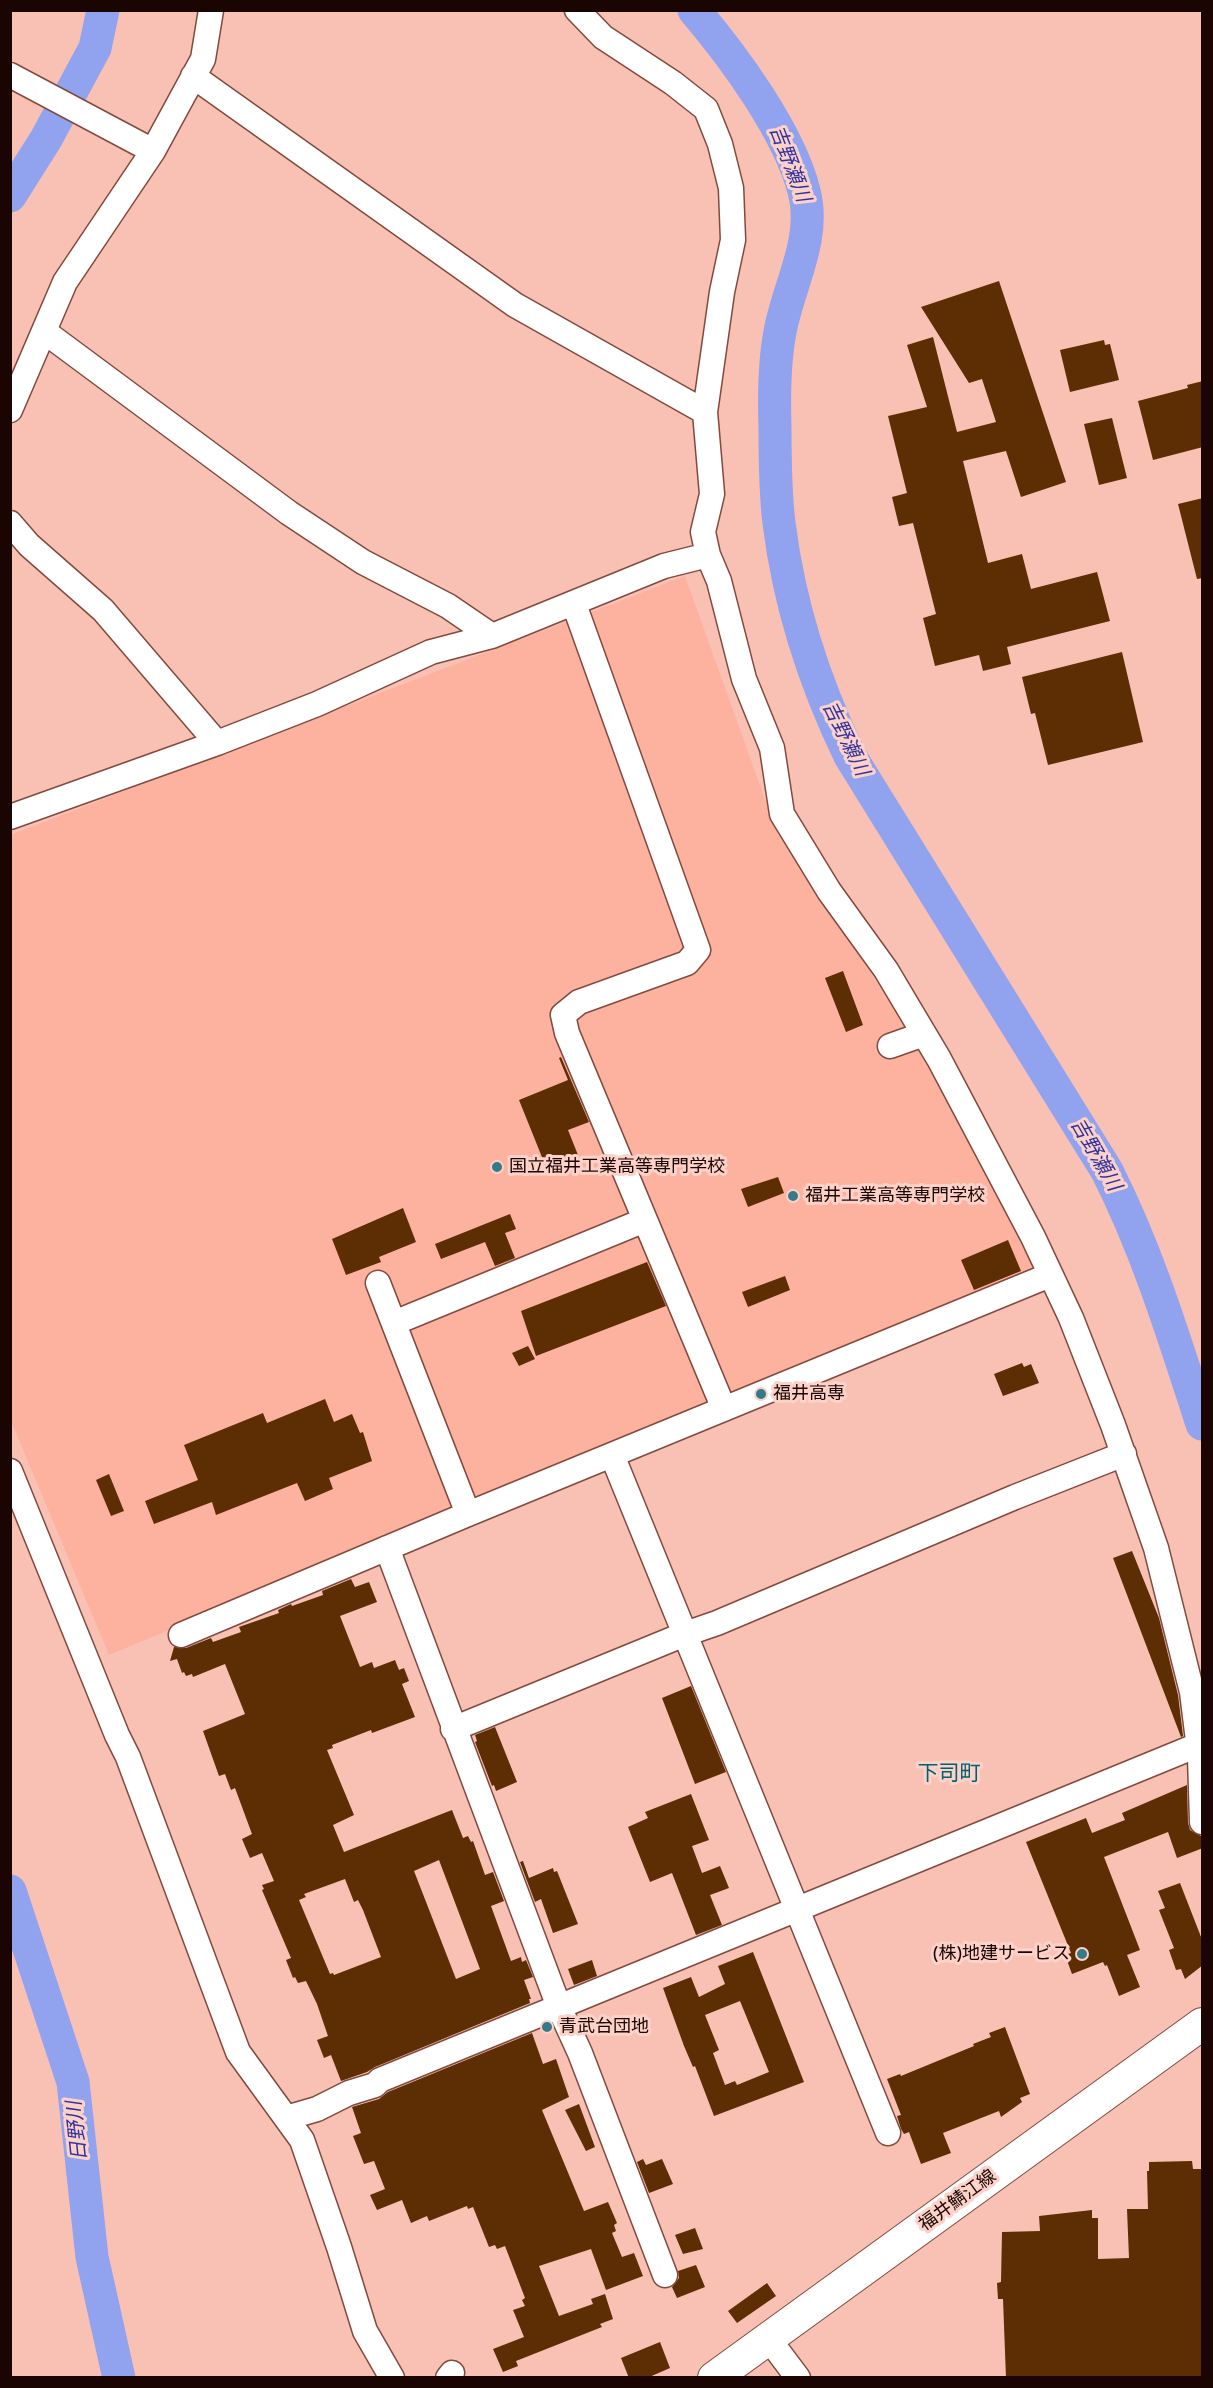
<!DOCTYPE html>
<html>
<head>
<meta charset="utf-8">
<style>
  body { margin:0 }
  #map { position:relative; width:1213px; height:2388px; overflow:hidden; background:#f8c1b4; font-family:"Varela Round",sans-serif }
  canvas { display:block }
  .frame { position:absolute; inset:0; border:12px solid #1a0502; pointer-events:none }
</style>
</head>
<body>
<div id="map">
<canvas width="1213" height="2388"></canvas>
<div class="frame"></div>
</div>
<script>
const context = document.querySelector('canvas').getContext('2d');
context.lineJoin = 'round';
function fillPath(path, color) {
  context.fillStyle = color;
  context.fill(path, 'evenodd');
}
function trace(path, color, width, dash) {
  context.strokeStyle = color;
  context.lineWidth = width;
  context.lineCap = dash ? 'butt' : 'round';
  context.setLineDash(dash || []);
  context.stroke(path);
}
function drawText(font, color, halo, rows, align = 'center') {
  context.font = font + ' "Varela Round","Noto Sans JP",sans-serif';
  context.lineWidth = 6;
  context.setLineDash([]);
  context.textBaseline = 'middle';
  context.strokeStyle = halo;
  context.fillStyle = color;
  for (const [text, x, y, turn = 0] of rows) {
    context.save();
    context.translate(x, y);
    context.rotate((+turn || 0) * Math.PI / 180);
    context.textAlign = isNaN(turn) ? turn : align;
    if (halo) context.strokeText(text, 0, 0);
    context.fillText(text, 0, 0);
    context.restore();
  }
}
const built = new Path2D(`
  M685 576 771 816 844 933 931 1064 1036 1270 109 1655 11 1421 10 835Z`);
const river = new Path2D(`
  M694 10C734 57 789 132 804 191 817 239 788 286 780 332 774 363 774 396 775 427 775 459 775 491 779 523 789 603 815 684 850 756L1107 1171C1148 1252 1174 1338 1202 1424
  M10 196 46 139 95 48 103 10
  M10 1891 73 2082 92 2257 119 2378`);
const building = new Path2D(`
  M999 281 1066 482 1021 497 1006 451 963 461 988 563 1022 554 1031 589 1097 572 1110 621 1007 647 1011 664 983 671 979 655 935 666 923 618 936 614 913 523 899 526 892 497 907 493 888 416 927 407 907 345 933 337 957 432 996 422 982 379 969 383 921 307Z
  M1104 340 1105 345 1110 344 1119 380 1070 392 1060 350Z
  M1203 381V447L1153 460 1138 401 1188 388 1187 385Z
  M1112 418 1127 478 1099 485 1084 424Z
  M1203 498V578L1197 579 1178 504Z
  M1122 652 1143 742 1048 765 1035 713 1031 714 1022 677Z
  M843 971 863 1025 846 1032 825 978Z
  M561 1057 589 1122 568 1130 580 1160 548 1172 519 1100 568 1080 559 1058Z
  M778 1177 784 1193 748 1207 741 1189Z
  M403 1208 416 1242 379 1257 381 1262 346 1275 332 1239Z
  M510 1214 516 1229 505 1233 515 1258 495 1266 485 1242 441 1259 435 1244Z
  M1008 1240 1021 1271 974 1290 961 1260Z
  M647 1262 666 1306 536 1356 521 1311Z
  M785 1276 790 1290 748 1307 742 1292Z
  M528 1346 535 1359 519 1366 512 1353Z
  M1022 1363 1024 1367 1031 1364 1039 1383 1003 1396 994 1374Z
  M325 1399 334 1422 352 1414 360 1433 363 1432 372 1461 329 1478 333 1489 305 1501 297 1483 216 1515 212 1502 154 1524 145 1501 198 1480 184 1445 263 1413 267 1423Z
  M109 1474 124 1511 111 1516 96 1480Z
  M1132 1551 1159 1618 1178 1695 1183 1736 1181 1737 1113 1558Z
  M351 1579 355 1587 369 1582 377 1602 340 1616 360 1667 372 1662 374 1668 395 1660 399 1670 404 1668 409 1681 402 1684 415 1717 372 1733 371 1730 332 1745 333 1748 327 1750 354 1815 333 1825 344 1852 452 1810 463 1838 468 1836 471 1842 473 1841 485 1875 493 1872 504 1901 491 1906 511 1961 521 1957 522 1962 526 1960 533 1977 524 1980 531 1999H529L530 2003 375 2067 367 2072 341 2081 331 2055 324 2058 317 2040 328 2036 317 2004 306 1981 298 1983 295 1977 293 1978 286 1960 291 1958 262 1890 264 1889 262 1885 274 1881 262 1853 250 1858 242 1839 252 1834 235 1788 231 1790 225 1774 219 1776 203 1731 245 1714 225 1664 193 1677 192 1674 186 1676 184 1672 182 1673 177 1659 170 1661 174 1647 186 1648 211 1638 213 1642 241 1632 239 1627 279 1613 278 1610 291 1604 292 1606 323 1595 322 1591ZM439 1860 480 1969 456 1979 414 1871ZM345 1879 354 1902 358 1900 363 1910 381 1957 334 1975 333 1973 330 1974 299 1900 306 1897 304 1894Z
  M691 1686 726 1772 695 1784 662 1698Z
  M495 1727 517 1782 496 1791 494 1785 492 1786 475 1742 477 1741 475 1735Z
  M1187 1785 1188 1823 1190 1830 1201 1836 1203 1848 1177 1858 1168 1832 1104 1857 1140 1950 1127 1955 1140 1987 1119 1996 1107 1965 1105 1966 1103 1962 1072 1974 1065 1955 1071 1953 1026 1842 1086 1818 1092 1833 1125 1820 1122 1813Z
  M691 1794 709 1840 692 1846 702 1873 720 1866 729 1888 710 1895 722 1925 696 1935 672 1873 650 1882 628 1827 648 1818 645 1812Z
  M523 1861 529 1878 553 1868 554 1872 557 1871 578 1924 553 1933 541 1899 535 1902 520 1862Z
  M1180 1883 1203 1942V1965L1185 1979 1181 1969 1176 1970 1169 1950 1174 1948 1159 1910 1165 1908 1158 1891Z
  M753 1952 804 2082 714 2116 695 2066 693 2067 684 2046 663 1988 691 1977 699 1997 725 1984 718 1966ZM740 2001 769 2072 737 2085 735 2081 725 2085 713 2053 719 2050 705 2015Z
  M592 1960 597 1976 574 1985 568 1969Z
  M1005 2027 1030 2094 1020 2098 1022 2102 1001 2117 999 2111 943 2133 951 2153 921 2164 909 2132 904 2134 901 2129 897 2116 901 2115 887 2079 900 2074 901 2076 974 2046 973 2044 991 2037 989 2033Z
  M532 2033 543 2064 556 2059 569 2097 542 2110 584 2211 608 2202 617 2223 614 2225 616 2231 612 2233 622 2257 634 2253 643 2276 606 2290 591 2249 539 2266 559 2316 593 2304 591 2299 605 2294 613 2319 600 2324 602 2327 516 2361 518 2366 503 2372 493 2349 524 2337 513 2310 525 2306 522 2300 525 2298 505 2246 497 2249 495 2245 489 2247 473 2207 468 2209 467 2206 429 2221 427 2216 411 2223 402 2200 377 2210 370 2195 385 2189 374 2161 364 2164 353 2136 361 2133 352 2107 379 2099 388 2092Z
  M579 2104 595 2147 586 2151 565 2110Z
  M643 2159 646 2165 662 2159 673 2184 649 2193 637 2162Z
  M1192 2161 1193 2169H1203V2378H1006L1003 2299H998L997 2283 1001 2282 1002 2232 1040 2231 1039 2216 1092 2210V2218H1098V2259L1129 2258 1127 2209H1148L1147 2171H1149V2162Z
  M695 2228 703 2249 683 2254 675 2235Z
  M696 2265 705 2287 677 2298 672 2287 679 2278 678 2271Z
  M767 2283 776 2296 737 2323 728 2311Z
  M660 2342 670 2368 647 2378H629L621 2358Z`);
const minor = new Path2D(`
  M577 10 603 37 673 83 706 109 720 144 731 188 733 240 722 292 705 412 712 494 703 532 708 555 719 581 744 679 772 748 782 814 829 891 886 970 939 1059 1033 1237 1071 1318 1113 1425 1156 1548 1192 1692 1200 1757 1202 1822
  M10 75 153 151
  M193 76 515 305 705 412
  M45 332 289 513 363 562 448 606 492 636
  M10 410 65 282 153 151 203 59 211 10
  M10 523 29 545 103 610 217 743
  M574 604 698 950 687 963 579 1002 563 1015 567 1033 724 1409
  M10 817 217 743 317 704 431 652 492 636 664 566 708 555
  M890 1046 924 1034
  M378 1283 468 1514
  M394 1323 645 1220
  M612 1455 888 2133
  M10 1471 117 1735 128 1757 238 2052 302 2140 339 2247 365 2331 392 2378
  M387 1548 559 2007 580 2053 665 2275
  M181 1635 468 1514 1050 1275
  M453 1729 685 1634 717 1623 1015 1497 1124 1454
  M286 2118 317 2109 349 2093 375 2085 380 2080 1198 1745
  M768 2338 798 2378
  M448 2378 452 2373`);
const major = new Path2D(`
  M714 2378 1202 2024`);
const markers = [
  [497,1167,6,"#357a89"],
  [793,1196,6,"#357a89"],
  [761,1394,6,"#357a89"],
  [1082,1954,6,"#357a89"],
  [547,2027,6,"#357a89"]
];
const poiNames = [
  ["国立福井工業高等専門学校",509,1167],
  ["福井工業高等専門学校",805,1196],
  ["福井高専",773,1394],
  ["(株)地建サービス",1070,1954,"right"],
  ["青武台団地",559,2027]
];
const streetNames = [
  ["福井鯖江線",958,2201,-36]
];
const waterNames = [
  ["吉野瀬川",789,164,69],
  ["吉野瀬川",845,739,64],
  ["吉野瀬川",1095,1155,60],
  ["日野川",78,2131,-96]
];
const quarterNames = [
  ["下司町",949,1774]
];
fillPath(built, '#fdb2a0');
trace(river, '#91a2ef', 33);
fillPath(building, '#5d2d03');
trace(minor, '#83493c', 27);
trace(major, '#83493c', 34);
trace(minor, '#fff', 24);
trace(major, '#fff', 32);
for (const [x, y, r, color] of markers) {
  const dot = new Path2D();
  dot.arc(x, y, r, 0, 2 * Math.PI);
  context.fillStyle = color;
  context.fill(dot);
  trace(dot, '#fcd2c8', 2);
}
drawText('18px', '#1a0502', '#fcd2c8', poiNames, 'left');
drawText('18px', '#1a0502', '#fcd2c8', streetNames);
drawText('italic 20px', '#3032a0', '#fcd2c8', waterNames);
drawText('21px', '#006071', '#fcd2c8', quarterNames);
</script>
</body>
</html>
